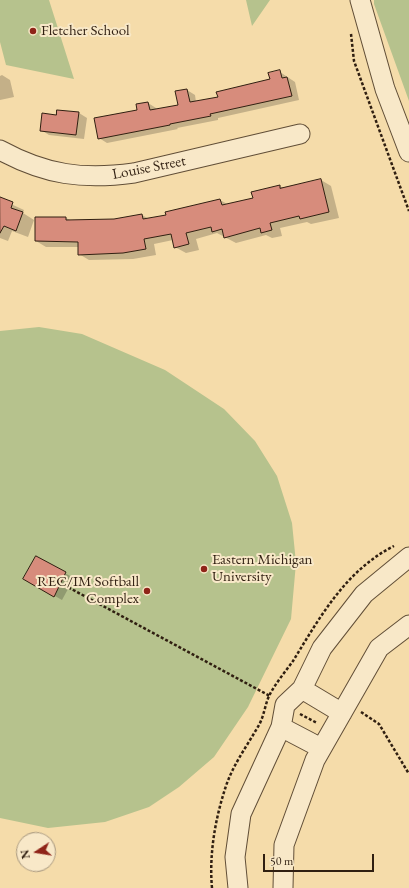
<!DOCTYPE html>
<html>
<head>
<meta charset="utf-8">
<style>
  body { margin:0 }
  #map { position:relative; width:409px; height:888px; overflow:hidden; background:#f5dcaa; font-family:"EB Garamond",serif }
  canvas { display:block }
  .north { position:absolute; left:16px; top:832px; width:40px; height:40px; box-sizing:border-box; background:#f8e8c8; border:1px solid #a8987f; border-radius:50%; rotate:258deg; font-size:11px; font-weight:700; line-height:16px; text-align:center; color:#301f11 }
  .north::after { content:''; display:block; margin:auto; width:14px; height:18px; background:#8f2418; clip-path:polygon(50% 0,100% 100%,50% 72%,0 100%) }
  .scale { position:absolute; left:263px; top:854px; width:111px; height:18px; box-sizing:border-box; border:2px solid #301f11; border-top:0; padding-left:5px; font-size:12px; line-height:14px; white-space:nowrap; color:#301f11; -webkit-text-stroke:3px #f8e8c8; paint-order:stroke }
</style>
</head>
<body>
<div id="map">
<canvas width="409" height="888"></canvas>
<div class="north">N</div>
<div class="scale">50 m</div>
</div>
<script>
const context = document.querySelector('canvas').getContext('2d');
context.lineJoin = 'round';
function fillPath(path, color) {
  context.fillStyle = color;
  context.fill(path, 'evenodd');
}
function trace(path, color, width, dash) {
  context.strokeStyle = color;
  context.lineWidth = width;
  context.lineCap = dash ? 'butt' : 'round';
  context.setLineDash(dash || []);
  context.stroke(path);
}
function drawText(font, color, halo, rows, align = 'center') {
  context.font = font + ' "EB Garamond",serif';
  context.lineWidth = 4;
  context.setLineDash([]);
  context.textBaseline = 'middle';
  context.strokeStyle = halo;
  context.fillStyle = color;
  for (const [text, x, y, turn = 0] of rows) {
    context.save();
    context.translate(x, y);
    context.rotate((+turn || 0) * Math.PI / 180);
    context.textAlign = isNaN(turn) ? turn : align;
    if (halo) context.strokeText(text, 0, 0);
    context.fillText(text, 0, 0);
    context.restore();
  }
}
const green = new Path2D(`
  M0 0H49L74 79 6 65 0 42Z
  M246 0H270L252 26Z
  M374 0H409V101L374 4Z
  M39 327 82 334 165 370 224 409 255 441 277 476 292 523 296 563 291 619 248 707 214 757 179 787 149 807 105 822 48 828 0 818V331Z`);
const shadow = new Path2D(`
  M280 72 295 82 299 100 218 118V120L177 128 178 129 107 143 99 138 148 103 156 108 157 110 179 106 187 90 195 95 196 102 219 97 271 80Z
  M2 75 10 80 14 97 0 100V76Z
  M79 113 87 118 84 139 49 135 41 130 57 116Z
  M321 180 331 186 339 218 311 224 307 222 280 228 282 236 272 238 266 235 236 243 217 233 196 239 199 250 186 253 175 247 173 240 154 244 156 255 133 259 89 260 79 254V247H46L36 241V218H66L72 221 114 220 142 215 149 219 167 216 220 200 229 205 254 198 279 186 284 188Z
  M0 199 24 210 23 213 34 220 28 237 12 231 8 241 0 238Z
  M36 558 74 578 62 600 25 579Z`);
const building = new Path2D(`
  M280 70 282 78 287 77 292 96 210 114 211 116 170 124V125L98 139 94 118 137 110 136 104 148 102 150 110 178 105 175 91 187 89 190 102 218 97 216 92 270 79 268 73Z
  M57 110 79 112 76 135 40 131 42 113 56 115Z
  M321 179 329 212 300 219 299 216 270 223 272 230 261 233 260 228 224 238 222 229 212 232 211 227 186 233 189 244 174 248 171 234 144 239 146 249 123 253 78 255V242L35 241V217H66V220L114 219 142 214 143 219 166 215 165 212 220 199 222 205 253 198 251 192 280 185V188Z
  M0 197 13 202 11 208 23 212 16 231 4 226 0 233Z
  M36 556 66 572 54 597 23 579Z`);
const path = new Path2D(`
  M351 34 354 61 409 211
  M64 585 270 696
  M361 712 379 724 409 774
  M300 714 317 723
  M212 888C209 855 215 820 225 789 232 766 247 746 259 725 264 716 265 705 269 696 275 684 285 672 293 661 320 617 346 570 394 546`);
const minor = new Path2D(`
  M360 0 385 89 409 152
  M0 150C46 175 83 180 134 173L300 134
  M302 689 342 713
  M281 727 321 748
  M238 888 235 857 241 814 281 727 285 705 302 689 322 648 364 594 409 557
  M283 888 284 845 315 760 379 648 409 625`);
const markers = [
  [33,31,4,"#8f2418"],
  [204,569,4,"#8f2418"],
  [147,591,4,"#8f2418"]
];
const poiNames = [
  ["Fletcher School",41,31],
  ["Eastern Michigan",212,560],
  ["University",212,577],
  ["REC/IM Softball",139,582,"right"],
  ["Complex",139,599,"right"]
];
const streetNames = [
  ["Louise Street",149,168,-11]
];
fillPath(green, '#b6c28d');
fillPath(shadow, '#0003');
fillPath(building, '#d78c7c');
trace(building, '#301f11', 1);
trace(minor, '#614e37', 21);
trace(path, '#301f11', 2.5, [3, 2]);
trace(minor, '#f8e8c8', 19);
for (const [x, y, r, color] of markers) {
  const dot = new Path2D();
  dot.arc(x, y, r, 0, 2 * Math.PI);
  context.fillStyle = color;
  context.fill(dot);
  trace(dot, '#f8e8c8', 1.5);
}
drawText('15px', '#301f11', '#f8e8c8', poiNames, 'left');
drawText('15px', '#301f11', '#f8e8c8', streetNames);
</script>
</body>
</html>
